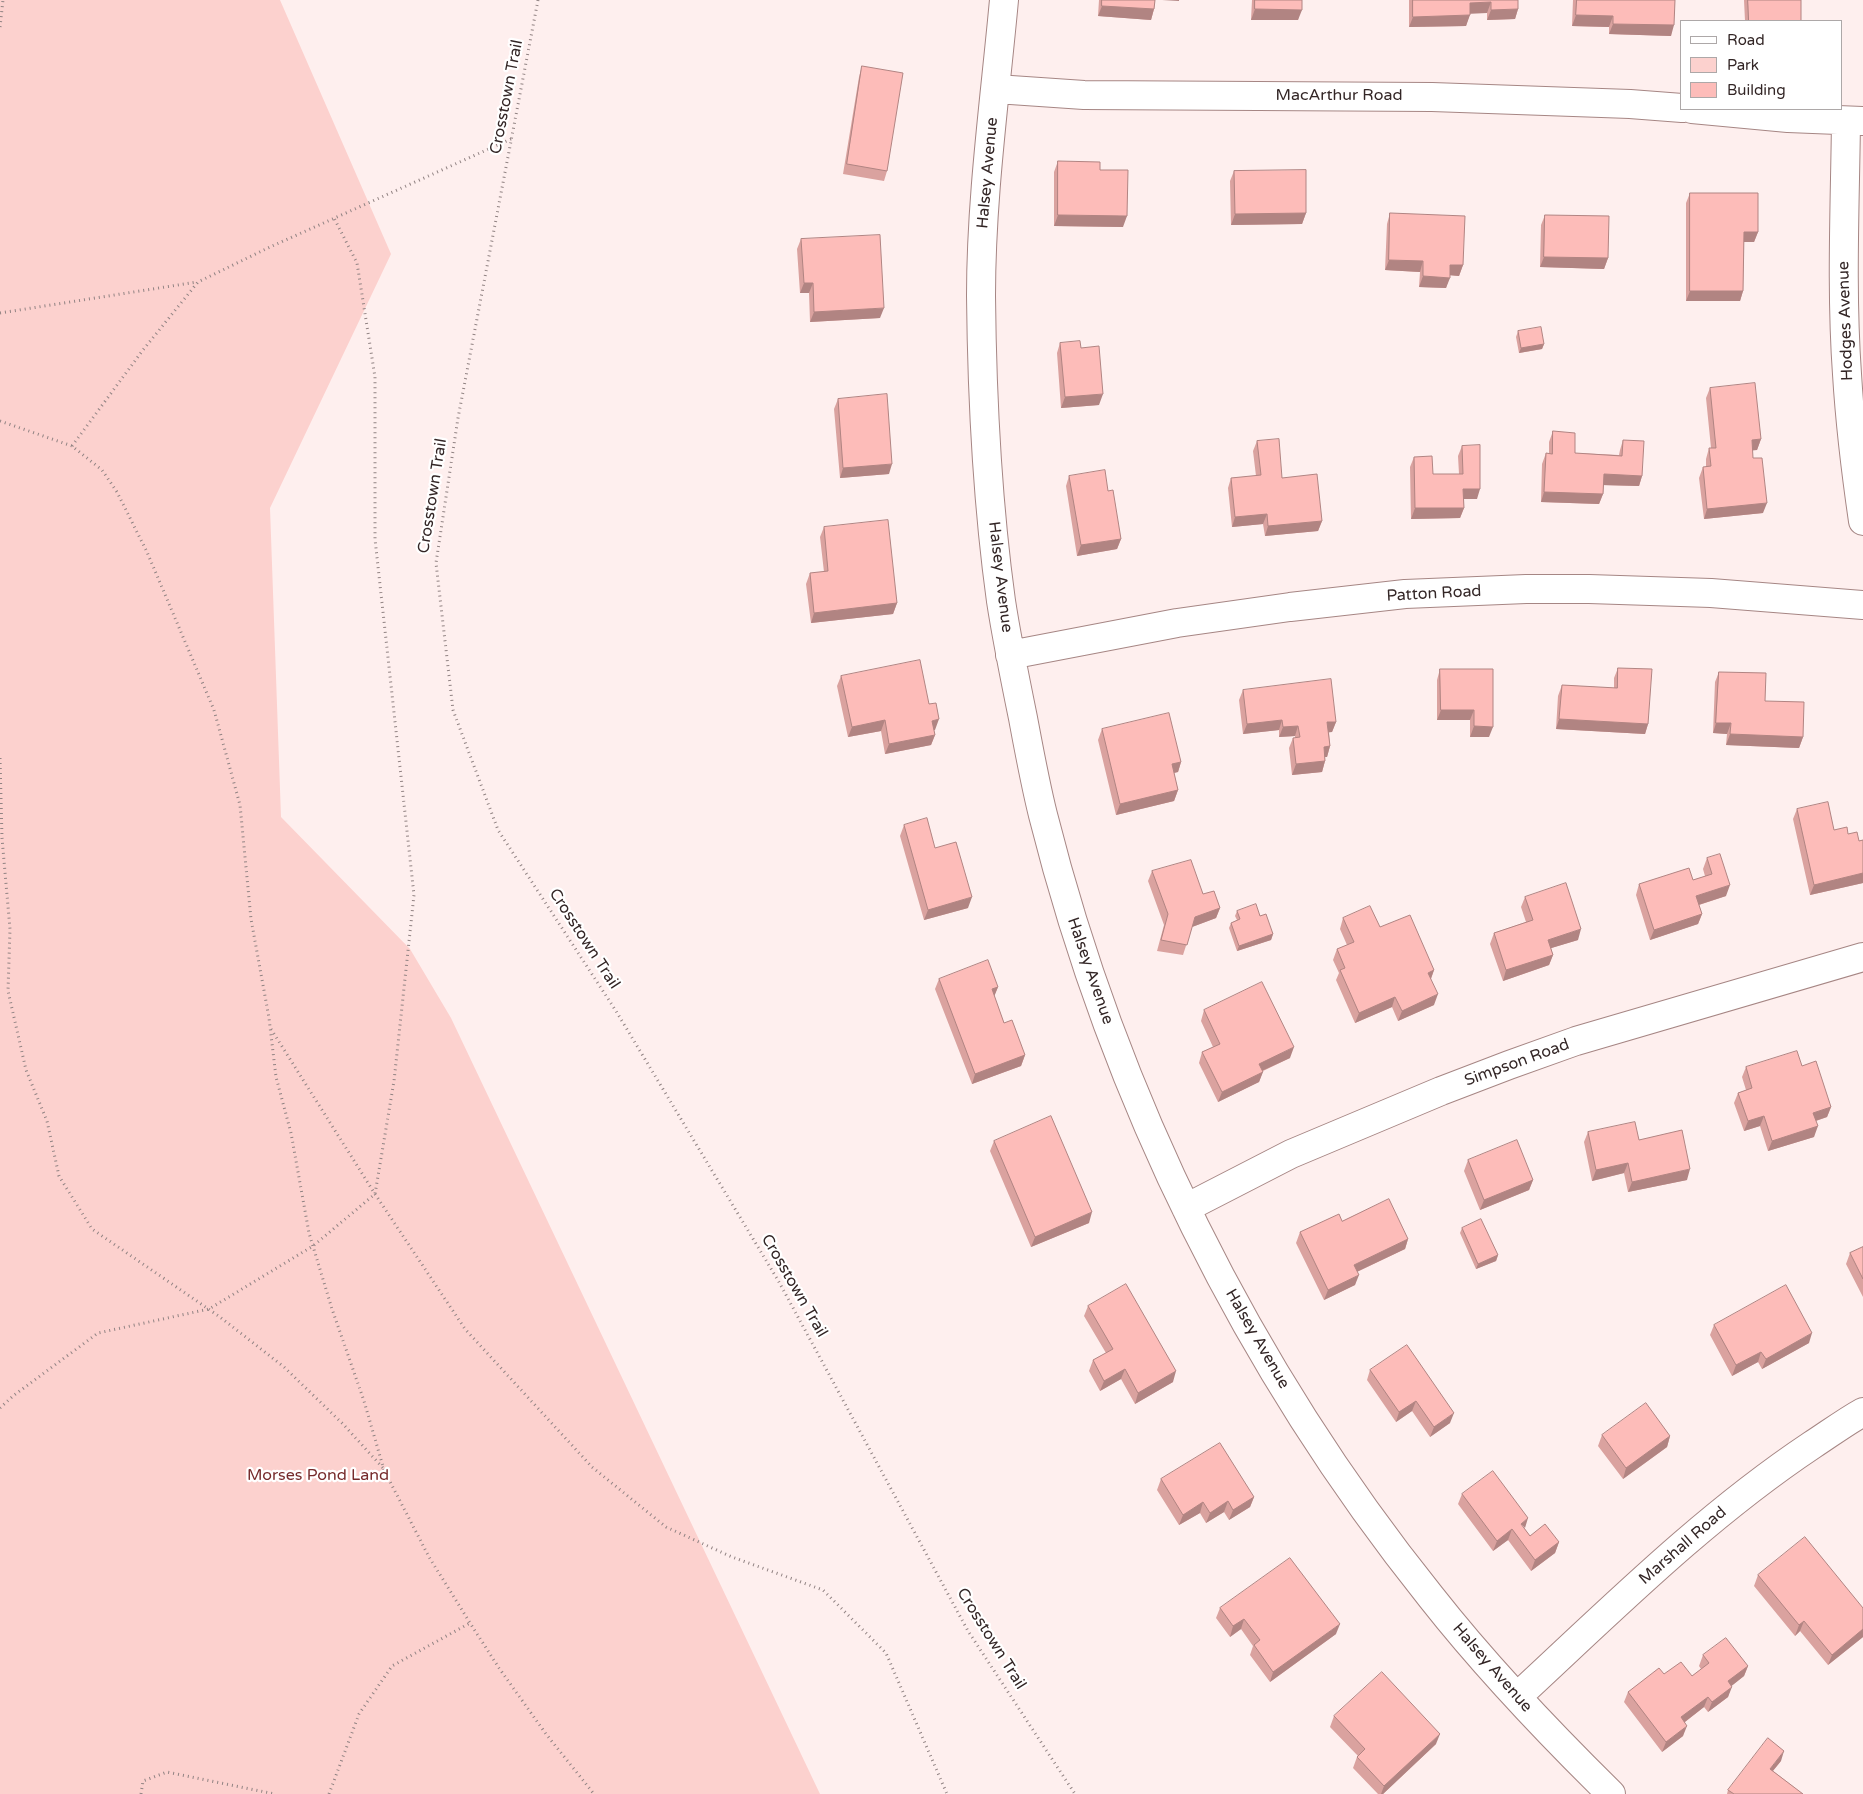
<!DOCTYPE html>
<html>
<head>
<meta charset="utf-8">
<style>
  body { margin:0 }
  #map { position:relative; width:1863px; height:1794px; overflow:hidden; background:#feefee; font-family:"Varela Round",sans-serif }
  canvas { display:block }
  .legend { position:absolute; left:1680px; top:20px; width:162px; height:90px; box-sizing:border-box; background:#fff; border:1px solid #ada8a8; margin:0; padding:6px 9px; list-style:none; font-size:15px; color:#332626 }
  .legend li { display:flex; align-items:center; gap:10px; height:25px }
  .legend b { width:25px; border:1px solid #ada8a8 }
</style>
</head>
<body>
<div id="map">
<canvas width="1863" height="1794"></canvas>
<ul class="legend">
<li><b style="height:6px;background:#fff"></b>Road</li>
<li><b style="height:14px;background:#fcd1ce"></b>Park</li>
<li><b style="height:14px;background:#fdbcb9"></b>Building</li>
</ul>
</div>
<script>
const context = document.querySelector('canvas').getContext('2d');
context.lineJoin = 'round';
function fillPath(path, color) {
  context.fillStyle = color;
  context.fill(path, 'evenodd');
}
function trace(path, color, width, dash) {
  context.strokeStyle = color;
  context.lineWidth = width;
  context.lineCap = dash ? 'butt' : 'round';
  context.setLineDash(dash || []);
  context.stroke(path);
}
function drawText(font, color, halo, rows, align = 'center') {
  context.font = font + ' "Varela Round",sans-serif';
  context.lineWidth = 4.5;
  context.setLineDash([]);
  context.textBaseline = 'middle';
  context.strokeStyle = halo;
  context.fillStyle = color;
  for (const [text, x, y, turn = 0] of rows) {
    context.save();
    context.translate(x, y);
    context.rotate((+turn || 0) * Math.PI / 180);
    context.textAlign = isNaN(turn) ? turn : align;
    if (halo) context.strokeText(text, 0, 0);
    context.fillText(text, 0, 0);
    context.restore();
  }
}
const green = new Path2D(`
  M0 0H280L391 254 270 508 281 817 410 949 451 1018 820 1794H0Z`);
const path = new Path2D(`
  M538 0 458 418 436 563 453 710 498 830 616 1011 779 1282 968 1631 1075 1794
  M0 27 3 0
  M0 313 197 282
  M0 421 72 446 102 470 117 492 147 552 214 710 240 805 251 919 269 1018 276 1077 291 1133 309 1233 332 1309 364 1401 384 1470 429 1557 470 1623 499 1668 546 1734 594 1794
  M72 446 143 350 198 282 270 247 511 139
  M0 758 2 838 10 929 8 991 26 1070 47 1121 59 1176 92 1229 220 1317 284 1367 343 1424 383 1468
  M271 1029 375 1194 465 1329 592 1467 666 1527 732 1557 823 1590 886 1653 947 1794
  M0 1408 13 1396 98 1333 209 1309 313 1246 375 1194 394 1081 414 895 375 539V377L357 263 334 218
  M141 1794 143 1781 167 1772 275 1794
  M329 1794 359 1714 392 1666 470 1623`);
const street = new Path2D(`
  M1004 0C995 98 981 197 981 296 982 397 987 500 1001 601 1007 640 1015 679 1023 718 1029 750 1035 783 1043 815 1114 1098 1248 1369 1431 1597 1486 1667 1548 1732 1611 1794
  M996 89 1084 95 1432 97 1630 104 1682 108
  M1692 109 1788 118 1863 121
  M1846 121C1845 205 1841 290 1847 374 1850 424 1856 473 1863 521
  M1010 655 1177 623 1290 607 1405 594 1526 589H1589L1711 593 1863 605
  M1186 1208 1291 1154 1441 1091 1509 1065 1576 1041 1863 957
  M1517 1697C1612 1609 1704 1517 1812 1445 1829 1434 1845 1422 1863 1412`);
const wall = new Path2D(`
  M1099 0H1155L1154 9 1151 20 1098 16Z
  M1252 0H1302L1298 20H1251Z
  M1409 0H1518V9L1515 19 1487 20V13H1470L1466 26 1409 27Z
  M1573 0H1675L1671 36 1609 34V27L1572 26Z
  M1744 0H1801V21H1745Z
  M862 66 887 171 884 181 843 174 859 77Z
  M1058 161 1100 170 1123 227 1054 226V172Z
  M1234 171 1306 213 1302 224 1231 225 1230 181Z
  M1690 193 1758 232 1754 242H1744L1743 291 1740 301H1686V203Z
  M1390 213 1463 265 1459 276 1450 275 1446 288 1419 287 1420 272 1385 270 1387 224Z
  M1545 215 1608 258 1604 269 1540 267 1541 225Z
  M801 239 880 318 810 322 809 293H800L797 249Z
  M1518 331 1544 344 1542 349 1519 353 1516 337Z
  M1060 343 1081 348 1099 405 1061 408 1057 353Z
  M1710 388 1761 439 1757 450H1752L1753 458 1763 513 1704 519 1699 478 1703 467H1706V459L1709 448H1711L1706 398Z
  M838 399 889 474 840 478 834 409Z
  M1553 431 1575 453 1619 455 1620 450 1623 440 1642 476 1639 486 1604 485 1603 494 1599 504 1541 502 1542 464 1546 453H1549V442Z
  M1257 441 1282 478 1322 521 1318 531 1265 536 1263 524 1232 527 1228 488 1231 478 1256 476 1253 451Z
  M1462 446 1477 499H1464V508L1460 518 1411 519 1410 467 1414 457 1433 474H1459L1458 456Z
  M1069 476 1108 491 1121 539 1117 549 1077 556 1066 486Z
  M824 527 897 603 893 614 811 623 806 584 810 573 824 572 820 537Z
  M1618 668 1648 724 1645 734 1556 729 1558 696 1562 685 1614 688V678Z
  M1440 669H1493L1489 737H1470V720H1437V680Z
  M1719 672 1765 701 1803 737 1799 748 1726 745 1727 734 1713 733 1715 682Z
  M841 676 929 704 935 730H934L935 735 931 745 885 754 881 731 848 737 837 686Z
  M1243 690 1336 722 1332 732H1329L1330 746 1327 757H1325V761L1322 772 1292 775 1289 748 1293 738H1295V736L1279 737V730L1243 734 1239 700Z
  M1102 729 1181 762 1178 772 1174 773 1178 790 1174 801 1116 815 1098 740Z
  M1797 809 1834 830 1848 834 1859 841 1863 840V883L1810 895 1793 819Z
  M904 825 935 848 968 908 924 920 900 836Z
  M1707 858 1726 896 1699 905 1702 914 1698 924 1650 940 1636 895 1639 884 1693 880 1705 876 1703 869Z
  M1152 871 1203 894 1220 908 1216 918 1192 927 1183 955 1157 951 1164 925 1148 881Z
  M1525 897 1578 940 1551 948 1553 955 1549 965 1503 981 1490 944 1494 933 1526 922 1521 907Z
  M1237 911 1260 916 1273 934 1271 940 1237 951 1229 928 1231 923 1237 920 1235 916Z
  M1343 918 1380 927 1434 970 1431 979 1434 1005 1398 1021 1392 1007 1355 1023 1336 980 1339 973 1333 960 1337 949 1347 945 1340 929Z
  M939 979 998 987 994 996 1004 1023 1025 1055 1021 1066 972 1084 935 989Z
  M1204 1010 1290 1058 1263 1071 1259 1082 1218 1102 1199 1063 1202 1052 1213 1047 1201 1021Z
  M1802 1066 1831 1107 1827 1117 1816 1121 1814 1137 1768 1151 1760 1126 1744 1131 1734 1103 1738 1093 1746 1090 1742 1077 1746 1067Z
  M1588 1132 1639 1140 1687 1180 1628 1192 1624 1173 1592 1181 1584 1142Z
  M994 1141 1089 1223 1031 1247 990 1151Z
  M1468 1160 1533 1180 1529 1190 1480 1210 1464 1171Z
  M1342 1221 1408 1239 1405 1249 1357 1272 1355 1285 1324 1300 1296 1243 1300 1232Z
  M1462 1228 1498 1255 1496 1261 1476 1269 1460 1233Z
  M1863 1247V1297L1846 1264 1850 1253Z
  M1088 1306 1173 1382 1135 1404 1121 1379 1100 1391 1089 1371 1093 1360 1106 1353 1084 1316Z
  M1714 1325 1809 1343 1762 1369 1758 1362 1732 1376 1710 1335Z
  M1370 1370 1450 1423 1430 1437 1412 1411 1396 1422 1367 1380Z
  M1602 1435 1670 1436 1667 1447 1623 1479 1598 1446Z
  M1161 1479 1254 1497 1250 1507 1229 1520 1224 1512 1206 1523 1200 1513 1179 1525 1157 1490Z
  M1462 1494 1524 1528 1530 1536 1559 1542 1555 1553 1531 1571 1508 1540 1493 1551 1458 1504Z
  M1758 1575 1863 1608V1637L1828 1665 1800 1631 1795 1636 1754 1586Z
  M1220 1608 1336 1634 1270 1682 1250 1655 1253 1646 1241 1629 1230 1637 1216 1618Z
  M1703 1655 1748 1666 1744 1676 1731 1686 1728 1697 1708 1712 1704 1707 1685 1722 1683 1736 1662 1752 1624 1702 1628 1692 1664 1674 1692 1676 1701 1669 1699 1666Z
  M1334 1716 1436 1744 1383 1794H1378L1353 1768 1357 1757 1358 1756 1330 1727Z
  M1781 1761 1773 1771 1803 1794H1727L1728 1790Z`);
const shadedWall = new Path2D(`
  M1162 0H1179V1Z
  M1491 2 1487 13 1466 14 1470 3Z
  M1102 6 1154 9 1151 20 1098 16Z
  M1255 9 1302 10 1298 20H1251Z
  M1518 9 1515 19 1487 20 1491 10Z
  M1470 15 1466 26 1409 27 1413 17Z
  M1576 15 1613 16 1609 27 1572 26Z
  M1613 24 1674 25 1671 36 1609 34Z
  M1306 213 1302 224 1231 225 1235 214Z
  M1058 215 1127 216 1123 227 1054 226Z
  M1744 232H1758L1754 242H1740Z
  M1544 257 1608 258 1604 269 1540 267Z
  M1389 260 1423 261 1420 272 1385 270Z
  M1450 265H1463L1459 276 1447 275Z
  M1423 276 1450 278 1446 288 1419 287Z
  M804 283H813L809 293H800Z
  M1690 291H1743L1740 301H1686Z
  M884 308 880 318 810 322 814 312Z
  M1544 344 1542 349 1519 353 1521 348Z
  M1103 394 1099 405 1061 408 1065 397Z
  M1761 439 1757 450 1748 451 1752 440Z
  M892 464 889 474 840 478 843 468Z
  M1604 474 1642 476 1639 486 1600 485Z
  M1463 489H1480L1477 499H1460Z
  M1544 492 1603 494 1599 504 1541 502Z
  M1767 503 1763 513 1704 519 1707 509Z
  M1415 508H1464L1460 518 1411 519Z
  M1267 514 1263 524 1232 527 1235 517Z
  M1322 521 1318 531 1265 536 1268 526Z
  M1121 539 1117 549 1077 556 1081 545Z
  M897 603 893 614 811 623 814 613Z
  M1441 710H1474L1470 720H1437Z
  M939 719 935 730 928 731 932 721Z
  M1559 719 1648 724 1645 734 1556 729Z
  M885 720 881 731 848 737 852 727Z
  M1282 720 1279 730 1243 734 1247 724Z
  M1327 722H1336L1332 732 1324 733Z
  M1716 723H1731L1727 734 1713 733Z
  M1298 726 1295 736 1279 737 1283 727Z
  M1474 726 1493 727 1489 737H1470Z
  M1730 734 1803 737 1799 748 1726 745Z
  M935 735 931 745 885 754 889 744Z
  M1330 746 1327 757H1320L1324 747Z
  M1325 761 1322 772 1292 775 1296 764Z
  M1181 762 1178 772 1168 774 1172 764Z
  M1178 790 1174 801 1116 815 1120 804Z
  M1863 873V883L1810 895 1814 885Z
  M1730 885 1726 896 1692 907 1696 896Z
  M972 897 968 908 924 920 928 910Z
  M1220 908 1216 918 1192 927 1195 917Z
  M1702 914 1698 924 1650 940 1654 930Z
  M1581 929 1578 940 1545 950 1548 940Z
  M1273 934 1271 940 1237 951 1239 946Z
  M1553 955 1549 965 1503 981 1506 970Z
  M1434 970 1430 981 1428 973Z
  M998 987 994 997 992 989Z
  M1438 994 1434 1005 1398 1021 1402 1011Z
  M1395 997 1392 1007 1355 1023 1359 1013Z
  M1294 1047 1290 1058 1255 1074 1259 1064Z
  M1025 1055 1021 1066 972 1084 975 1074Z
  M1263 1072 1259 1082 1218 1102 1222 1092Z
  M1831 1107 1827 1117 1809 1123 1813 1113Z
  M1764 1116 1760 1126 1744 1131 1748 1121Z
  M1818 1126 1814 1137 1768 1151 1772 1141Z
  M1628 1163 1624 1173 1592 1181 1596 1170Z
  M1690 1169 1687 1180 1628 1192 1632 1182Z
  M1533 1180 1529 1190 1480 1210 1484 1200Z
  M1092 1212 1089 1223 1031 1247 1035 1237Z
  M1408 1239 1405 1249 1350 1275 1354 1265Z
  M1498 1255 1496 1261 1476 1269 1478 1264Z
  M1359 1275 1355 1285 1324 1300 1328 1290Z
  M1812 1333 1809 1343 1762 1369 1766 1359Z
  M1761 1352 1758 1362 1732 1376 1736 1365Z
  M1125 1369 1121 1379 1100 1391 1104 1381Z
  M1176 1371 1173 1382 1135 1404 1138 1393Z
  M1416 1401 1412 1411 1396 1422 1399 1412Z
  M1454 1413 1450 1423 1430 1437 1434 1427Z
  M1670 1436 1667 1447 1623 1479 1626 1468Z
  M1254 1497 1250 1507 1229 1520 1233 1510Z
  M1228 1501 1224 1512 1206 1523 1210 1513Z
  M1203 1502 1200 1513 1179 1525 1183 1515Z
  M1528 1518 1525 1528 1521 1524Z
  M1512 1529 1508 1540 1493 1551 1497 1541Z
  M1559 1542 1555 1553 1531 1571 1535 1560Z
  M1244 1619 1241 1629 1230 1637 1233 1626Z
  M1804 1621 1800 1631 1795 1636 1799 1625Z
  M1340 1624 1336 1634 1270 1682 1273 1672Z
  M1863 1629V1637L1828 1665 1832 1655Z
  M1748 1666 1744 1676 1724 1692 1728 1681Z
  M1732 1687 1728 1697 1708 1712 1712 1702Z
  M1708 1697 1704 1707 1677 1728 1681 1717Z
  M1687 1726 1683 1736 1662 1752 1666 1742Z
  M1440 1734 1436 1744 1383 1794H1381L1384 1786Z
  M1784 1751 1781 1761 1766 1779 1770 1769Z`);
const building = new Path2D(`
  M1102 0H1155L1154 9 1102 6Z
  M1255 0H1302V10L1255 9Z
  M1413 0H1518V9L1491 10V2L1470 3V15L1413 17Z
  M1577 0H1675L1674 25 1613 24V16L1576 15Z
  M1748 0H1801V21H1749Z
  M862 66 903 73 887 171 847 164Z
  M1058 161 1100 162V170H1128L1127 216 1058 215Z
  M1306 170V213L1235 214 1234 171Z
  M1690 193H1758V232H1744L1743 291H1690Z
  M1390 213 1465 216 1463 265H1450V278L1423 276V261L1389 260Z
  M1545 215 1609 216 1608 258 1544 257Z
  M880 235 884 308 814 312 813 283H804L801 239Z
  M1541 327 1544 344 1521 348 1518 331Z
  M1080 341 1081 348 1099 346 1103 394 1065 397 1060 343Z
  M1755 383 1761 439 1752 440 1753 458H1762L1767 503 1707 509 1703 467 1711 466 1709 448H1716L1710 388Z
  M887 394 892 464 843 468 838 399Z
  M1553 431 1575 433V453L1622 456 1623 440 1644 441 1642 476 1604 474 1603 494 1544 492 1546 453 1552 454Z
  M1279 439 1282 478 1317 474 1322 521 1268 526 1267 514 1235 517 1231 478 1261 475 1257 441Z
  M1480 445V489H1463L1464 508H1415L1414 457 1432 456 1433 474H1463L1462 446Z
  M1105 470 1108 491 1113 490 1121 539 1081 545 1069 476Z
  M888 520 897 603 814 613 810 573 828 571 824 527Z
  M920 660 929 704 936 703 939 719 932 721 935 735 889 744 885 720 852 727 841 676Z
  M1618 668 1652 669 1648 724 1559 719 1562 685 1617 688Z
  M1440 669H1493V727L1474 726V710H1441Z
  M1719 672 1766 673 1765 701 1804 702 1803 737 1730 734 1731 723H1716Z
  M1331 679 1336 722H1327L1330 746 1324 747 1325 761 1296 764 1293 738 1300 737 1298 726 1283 727 1282 720 1247 724 1243 690Z
  M1169 713 1181 762 1172 764 1178 790 1120 804 1102 729Z
  M1828 802 1834 830 1847 827 1848 834 1857 832 1859 841 1863 840V873L1814 885 1797 809Z
  M927 818 935 848 956 842 972 897 928 910 904 825Z
  M1720 854 1730 885 1696 896 1702 914 1654 930 1639 884 1689 868 1693 880 1712 874 1707 858Z
  M1191 860 1203 894 1214 891 1220 908 1195 917 1187 945 1161 940 1168 914 1152 871Z
  M1566 883 1581 929 1548 940 1553 955 1506 970 1494 933 1533 920 1525 897Z
  M1256 904 1260 916 1266 914 1273 934 1239 946 1231 923 1240 919 1237 911Z
  M1370 906 1380 927 1410 915 1434 970 1428 973 1438 994 1402 1011 1395 997 1359 1013 1340 970 1345 968 1337 949 1354 942 1343 918Z
  M988 960 998 987 992 989 1004 1023 1012 1020 1025 1055 975 1074 939 979Z
  M1262 982 1294 1047 1259 1064 1263 1072 1222 1092 1202 1052 1220 1044 1204 1010Z
  M1797 1051 1802 1066 1816 1061 1831 1107 1813 1113 1818 1126 1772 1141 1764 1116 1748 1121 1738 1093 1752 1088 1746 1067Z
  M1051 1116 1092 1212 1035 1237 994 1141Z
  M1635 1122 1639 1140 1682 1130 1690 1169 1632 1182 1628 1163 1596 1170 1588 1132Z
  M1517 1140 1533 1180 1484 1200 1468 1160Z
  M1389 1199 1408 1239 1354 1265 1359 1275 1328 1290 1300 1232 1339 1214 1342 1221Z
  M1481 1219 1498 1255 1478 1264 1462 1228Z
  M1863 1247V1279L1850 1253Z
  M1126 1284 1176 1371 1138 1393 1125 1369 1104 1381 1093 1360 1113 1349 1088 1306Z
  M1786 1285 1812 1333 1766 1359 1761 1352 1736 1365 1714 1325Z
  M1407 1345 1454 1413 1434 1427 1416 1401 1399 1412 1370 1370Z
  M1646 1403 1670 1436 1626 1468 1602 1435Z
  M1220 1443 1254 1497 1233 1510 1228 1501 1210 1513 1203 1502 1183 1515 1161 1479Z
  M1493 1471 1528 1518 1521 1524 1530 1536 1545 1524 1559 1542 1535 1560 1512 1529 1497 1541 1462 1494Z
  M1805 1537 1863 1608V1629L1832 1655 1804 1621 1799 1625 1758 1575Z
  M1290 1558 1340 1624 1273 1672 1254 1645 1260 1640 1244 1619 1233 1626 1220 1608Z
  M1726 1638 1748 1666 1728 1681 1732 1687 1712 1702 1708 1697 1681 1717 1687 1726 1666 1742 1628 1692 1659 1668 1664 1674 1681 1662 1692 1676 1709 1663 1703 1655Z
  M1382 1672 1440 1734 1384 1786 1357 1757 1365 1749 1334 1716Z
  M1768 1738 1784 1751 1770 1769 1803 1794H1734L1728 1790Z`);
const streetNames = [
  ["MacArthur Road",1339,96],
  ["Crosstown Trail",507,97,-79],
  ["Halsey Avenue",988,173,-85],
  ["Hodges Avenue",1846,321,-92],
  ["Crosstown Trail",433,496,-81],
  ["Halsey Avenue",1000,577,83],
  ["Patton Road",1434,594,-3],
  ["Crosstown Trail",584,939,57],
  ["Halsey Avenue",1090,971,71],
  ["Simpson Road",1517,1063,-20],
  ["Crosstown Trail",794,1286,60],
  ["Halsey Avenue",1257,1339,60],
  ["Marshall Road",1683,1546,-41],
  ["Crosstown Trail",991,1639,58],
  ["Halsey Avenue",1492,1668,49]
];
const parkNames = [
  ["Morses Pond Land",318,1476]
];
fillPath(green, '#fcd1ce');
trace(street, '#a68684', 30);
trace(path, '#918383', 3, [1, 4]);
trace(street, '#fff', 28);
fillPath(wall, '#daa29f');
fillPath(shadedWall, '#b18482');
fillPath(building, '#fdbcb9');
trace(building, '#b18482', 1);
drawText('16px', '#332626', '#fff', streetNames);
drawText('16px', '#762b2c', '#fff', parkNames);
</script>
</body>
</html>
